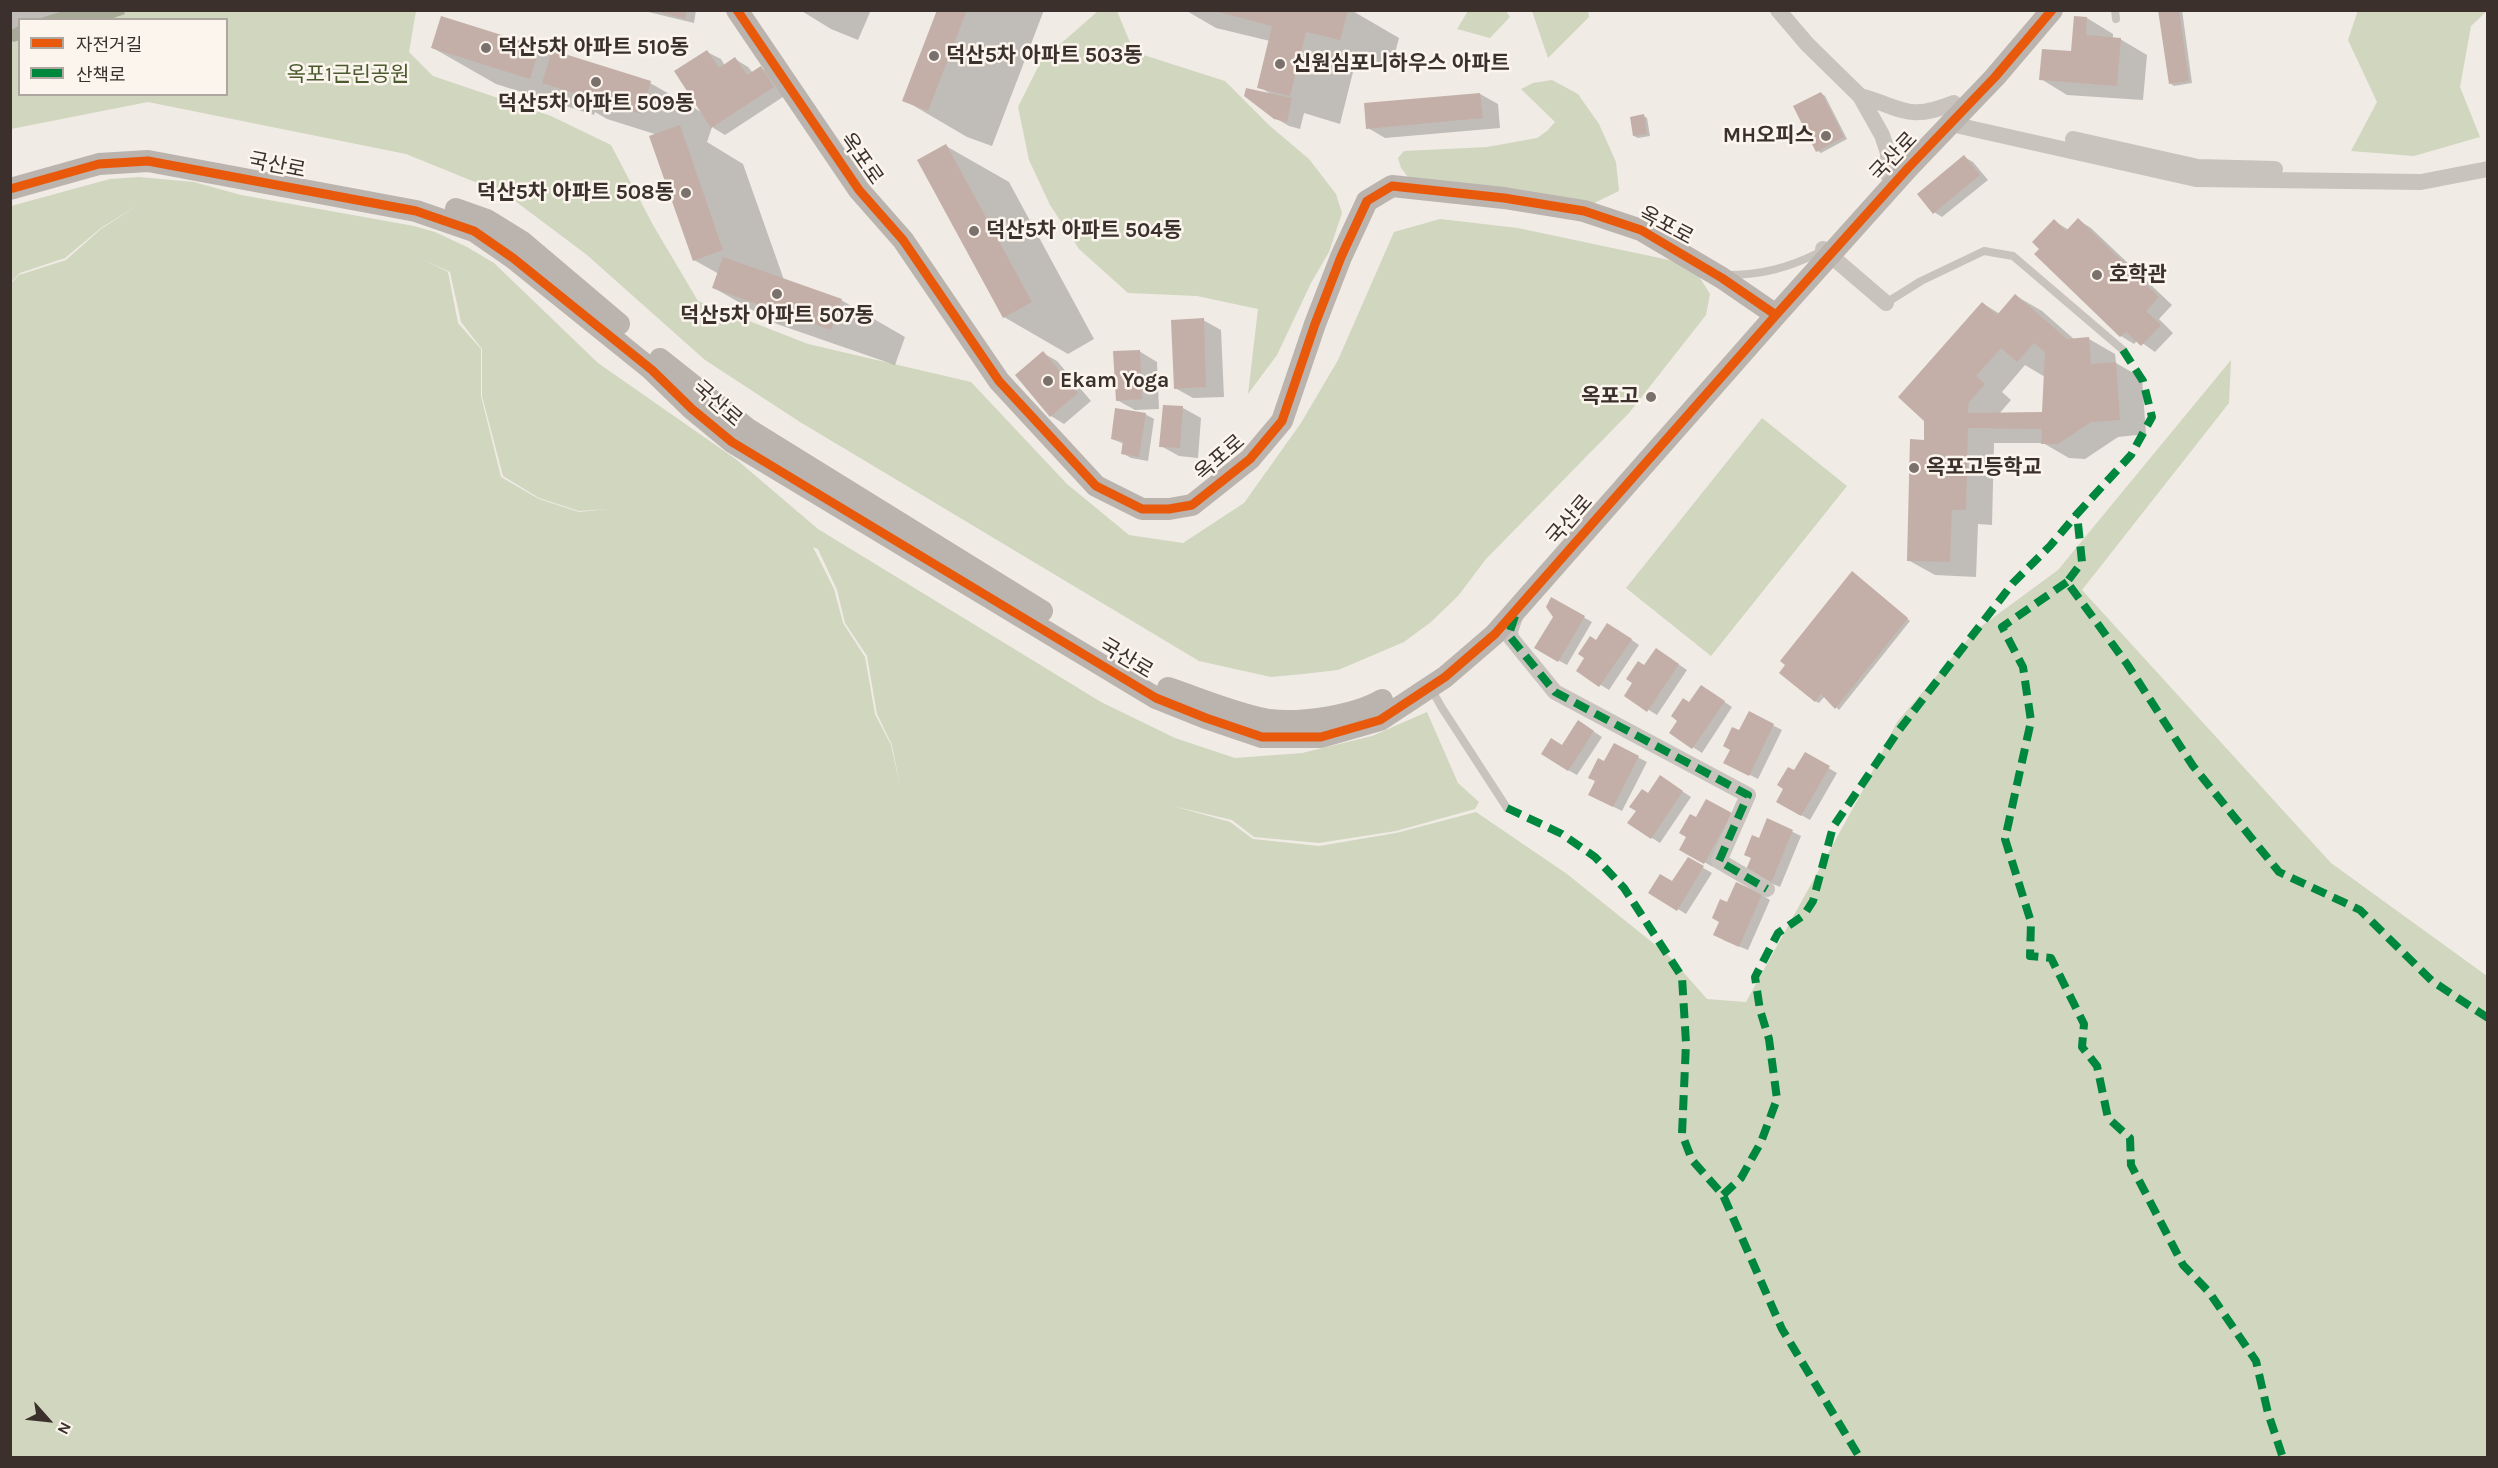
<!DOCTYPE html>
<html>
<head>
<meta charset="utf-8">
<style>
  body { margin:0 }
  #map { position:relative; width:2498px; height:1468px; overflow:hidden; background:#f0ebe5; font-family:Karla,"Noto Sans KR",sans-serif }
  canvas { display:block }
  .frame { position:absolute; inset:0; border:12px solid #3b302b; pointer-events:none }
  .legend { position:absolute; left:18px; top:18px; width:210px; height:78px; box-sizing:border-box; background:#fbf5ee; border:2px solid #aea6a0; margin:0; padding:8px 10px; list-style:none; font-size:18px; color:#3b302b }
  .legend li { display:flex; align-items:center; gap:12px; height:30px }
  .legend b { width:30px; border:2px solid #aea6a0 }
  .north { position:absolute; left:18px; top:1390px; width:60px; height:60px; -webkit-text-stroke:4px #fbf5ee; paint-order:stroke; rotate:117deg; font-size:16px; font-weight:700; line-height:24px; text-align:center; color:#3b302b }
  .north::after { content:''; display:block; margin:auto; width:21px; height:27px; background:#3b302b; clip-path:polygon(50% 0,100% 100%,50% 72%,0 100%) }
</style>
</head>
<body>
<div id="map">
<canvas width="2498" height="1468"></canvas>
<div class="frame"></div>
<ul class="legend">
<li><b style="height:8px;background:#e8590c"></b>자전거길</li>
<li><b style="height:8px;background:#00873e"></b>산책로</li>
</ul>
<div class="north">N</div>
</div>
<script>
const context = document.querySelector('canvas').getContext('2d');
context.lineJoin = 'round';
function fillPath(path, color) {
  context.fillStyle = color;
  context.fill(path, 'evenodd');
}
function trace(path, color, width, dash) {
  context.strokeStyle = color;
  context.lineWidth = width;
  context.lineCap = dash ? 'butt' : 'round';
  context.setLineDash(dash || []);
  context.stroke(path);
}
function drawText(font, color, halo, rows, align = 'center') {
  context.font = font + ' Karla,"Noto Sans KR",sans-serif';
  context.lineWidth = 5;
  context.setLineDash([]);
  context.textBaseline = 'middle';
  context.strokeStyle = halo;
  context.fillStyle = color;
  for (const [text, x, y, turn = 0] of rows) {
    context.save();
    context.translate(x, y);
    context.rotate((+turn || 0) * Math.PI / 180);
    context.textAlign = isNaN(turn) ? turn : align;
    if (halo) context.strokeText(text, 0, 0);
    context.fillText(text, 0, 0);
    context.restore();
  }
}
const green = new Path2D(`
  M2358 10 2487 11 2471 26 2460 87 2480 137 2414 156 2351 151 2377 102 2348 40Z
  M63 11H416L409 52 433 76 551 116 611 145 653 225 698 301 808 344 971 382 1067 484 1129 535 1183 543 1244 503 1301 423 1338 360 1394 232 1440 219 1518 228 1669 260 1695 270 1710 294 1706 315 1629 413 1486 559 1458 596 1431 622 1404 642 1338 670 1303 674 1271 677 1199 661 800 422 705 360 587 255 507 195 406 154 148 102 11 129V30L19 26 20 94H226V20L38 19Z
  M1098 11H1117L1134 52 1225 81 1270 126 1309 159 1336 194 1342 213 1329 252 1311 283 1277 355 1248 394 1258 309 1197 296 1128 293 1079 249 1050 205 1029 160 1018 107 1041 61Z
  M1468 11H1506L1510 17 1490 38 1457 29Z
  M1532 11H1588L1589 17 1548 58Z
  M1552 80 1578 94 1599 124 1616 162 1619 191 1588 206 1411 181 1401 168 1398 158 1404 151 1487 147 1537 138 1547 131 1555 122 1521 89 1533 83Z
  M139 177 194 182 241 195 414 226 435 232 467 247 494 263 598 363 737 460 818 529 1101 702 1175 738 1235 758 1302 753 1372 736 1427 712 1458 783 1479 802 1475 809 1396 831 1319 843 1254 837 1232 820 1173 806 1230 822 1253 839 1319 846 1396 833 1476 812 1567 874 1668 955 1707 999 1746 1002 1863 790 1897 722 1975 631 2058 570 2231 360 2229 403 2082 590 2331 863 2487 976V1457H11L10 284 19 275 66 260 101 229 141 203 101 228 65 258 20 273 11 282V206L110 179ZM422 259 450 272 461 322 482 349V396L503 476 539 498 579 511 609 509 579 512 539 499 501 477 481 396V349L458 323 448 272ZM813 547 818 549 837 590 845 623 867 656 877 714 892 745 900 786 891 745 875 714 865 657 843 623 834 589Z
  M1762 418 1847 486 1711 656 1626 588Z`);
const shadow = new Path2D(`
  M10 10H123L125 14 108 20H20V40L14 42 10 40Z
  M640 10H696L694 23Z
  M800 10H871L858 40 831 29Z
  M938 10H1044L992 146 967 137 904 100Z
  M1185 10H1351L1399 38 1391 68 1356 60 1340 124 1304 113 1300 129 1289 126 1275 118 1271 94 1259 87 1270 41 1216 28Z
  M2159 10H2182L2192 83 2174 86 2170 83Z
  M2087 18 2113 34V39H2120L2147 55 2143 100 2067 95 2041 79 2073 53Z
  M433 48H540L552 55 650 83 703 113 707 52 721 59 725 66 735 59 748 67 753 73 761 68 774 76 786 95 725 135 712 127 707 142 743 164 784 280 841 300 905 337 895 365 777 324 714 288 719 274 694 260 658 135 607 119 595 112 594 115 496 84Z
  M1821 93 1825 96 1847 139 1821 153 1818 151Z
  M1480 94 1498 104 1500 128 1385 138 1368 128Z
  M1644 116 1647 118 1650 136 1638 138 1634 136Z
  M946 146 1009 182 1094 339 1068 354 1004 317Z
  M1964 157 1973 162 1988 180 1942 217 1934 212Z
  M2078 220 2091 228 2172 305 2159 319 2173 333 2155 352 2138 340 2134 344 2121 336 2054 221 2069 230Z
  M2016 296 2042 311 2075 340 2089 339 2115 354 2116 363 2142 378 2146 434 2118 437 2085 459 2069 458 2043 443H1994L1992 525 1978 524 1976 577 1935 575 1908 560 1925 441 1982 303 2000 314ZM2025 365 2045 377 2044 413 1999 414 2011 400 2002 392Z
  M1203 320 1221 330 1224 397 1193 398 1175 388Z
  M1139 351 1157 362 1159 409 1135 410 1117 400Z
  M1043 353 1057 361 1091 401 1064 424 1051 416Z
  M1183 408 1201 418 1198 458 1179 456 1161 446Z
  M1145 414 1154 419 1148 461 1131 458 1122 453 1124 444 1112 439Z
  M1856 575 1910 621 1839 710 1825 696 1819 703 1815 701Z
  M1551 599 1592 622 1567 665 1536 648 1554 617Z
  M1616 629 1639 645 1609 690 1578 671 1597 642Z
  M1665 655 1687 670 1657 715 1626 696 1645 667Z
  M1710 692 1732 707 1702 753 1671 733 1690 704Z
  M1749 713 1782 730 1758 779 1734 767 1740 732Z
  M1587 727 1602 737 1577 775 1568 770 1563 747Z
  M1614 745 1647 762 1622 811 1598 799 1605 764Z
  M1805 754 1837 773 1810 820 1778 802Z
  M1668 782 1691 797 1660 843 1652 838 1648 794Z
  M1697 819H1739L1713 867 1681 849Z
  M1768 820 1801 836 1780 887 1755 876 1759 840Z
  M1688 859 1712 873 1686 914 1650 892 1673 883Z
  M1762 895 1770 900 1748 950 1723 940 1728 904Z`);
const building = new Path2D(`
  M653 10H687L685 19Z
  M937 10H967L928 111 902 101Z
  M1211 10H1348L1340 40 1306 32 1290 96 1257 88 1272 26Z
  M2158 10H2179L2189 81 2169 84Z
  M441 16 540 47 530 79 431 48Z
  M2074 16 2087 17 2086 35 2121 38 2117 86 2039 80 2042 49 2071 51Z
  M552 50 651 81 641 114 542 83Z
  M707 50 719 68 735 57 747 75 761 66 774 87 711 128 674 71Z
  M1246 88 1292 98 1287 122 1274 119 1244 96Z
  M1821 92 1844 137 1816 152 1793 106Z
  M1480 93 1483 118 1366 129 1364 103Z
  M1644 114 1647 134 1633 136 1630 117Z
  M680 125 723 250 693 261 649 136Z
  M946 144 1032 302 1003 318 917 160Z
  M1964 155 1980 175 1933 214 1917 194Z
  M2078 218 2159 297 2146 311 2161 325 2141 346 2126 332 2120 337 2034 254 2039 249 2032 242 2054 219 2066 231Z
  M723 257 842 299 831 330 712 288Z
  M2015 294 2067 339 2089 337 2091 364 2116 362 2120 420 2091 422 2058 444H2041L2042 429 1968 428 1966 510H1952L1950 562 1907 561 1910 439 1924 440V421L1898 397 1982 302 1997 315ZM2034 343 2045 352 2042 412 1968 413 1969 402 1985 384 1976 376 2001 348 2017 362Z
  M1204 318 1206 387 1174 389 1171 320Z
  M1140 350 1142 399 1116 401 1113 351Z
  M1043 351 1078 393 1050 417 1015 375Z
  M1163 405 1183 406 1180 448 1159 447Z
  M1115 408 1146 413 1139 457 1121 454 1123 441 1111 439Z
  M1852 571 1908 618 1835 709 1821 694 1815 702 1779 673 1785 665 1780 661Z
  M1551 597 1585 616 1558 662 1534 648 1553 617 1546 607Z
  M1607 623 1632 639 1599 687 1576 671 1584 658 1578 654 1590 636 1596 640Z
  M1656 648 1679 664 1647 712 1624 696 1632 683 1626 679 1638 661 1644 665Z
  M1701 685 1725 701 1692 749 1669 733 1677 721 1671 716 1683 698 1689 702Z
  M1749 711 1774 724 1749 776 1723 763 1730 750 1723 746 1732 727 1739 730Z
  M1578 720 1594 731 1568 771 1541 754 1551 738 1562 745Z
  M1614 743 1639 756 1613 807 1588 795 1595 781 1588 778 1598 758 1604 761Z
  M1805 752 1830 766 1801 816 1776 802 1783 789 1777 785 1788 767 1794 770Z
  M1660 775 1683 791 1651 839 1627 823 1636 811 1629 807 1642 789 1648 793Z
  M1706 799 1732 813 1704 864 1679 850 1686 837 1679 833 1690 814 1696 817Z
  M1767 818 1793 830 1771 883 1745 872 1751 858 1744 855 1752 835 1759 838Z
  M1688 857 1704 866 1677 911 1648 893 1660 874 1672 881Z
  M1736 882 1762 894 1739 947 1713 935 1719 922 1712 918 1720 899 1727 902Z`);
const lane = new Path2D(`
  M2115 10 2116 19
  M1727 275C1761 275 1788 268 1818 253
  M1886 303 1921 281 1984 251 2013 256 2123 350
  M1430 687 1442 708 1507 808`);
const street = new Path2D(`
  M1778 10 1807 44 1860 96 1882 135 1888 153V175
  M1860 96C1904 108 1907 122 1954 103
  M1951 124 2196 179 2421 182 2488 169
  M2073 139 2198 167 2275 169
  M1823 249 1886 303
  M1516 614 1510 631 1511 638 1555 692 1748 795 1719 861 1767 889`);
const secondary = new Path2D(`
  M737 10 859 190 903 240 999 381 1096 486 1142 509H1169L1192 505 1250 459 1282 421 1315 324 1341 257 1367 201 1392 186 1504 198 1584 211 1641 230 1722 278 1776 315
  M10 189 99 164 148 161 416 211 474 231 513 258 652 370 692 409 732 442 1156 698 1206 718 1262 737H1321L1380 720 1445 677 1495 634 1776 315 1908 168 1995 77 2052 10
  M456 209 487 220 521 241 619 324
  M660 359 748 429 1042 611
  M1168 688C1198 698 1238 715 1269 720 1300 724 1355 716 1382 700`);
const quiet = new Path2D(`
  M2123 350 2143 381 2152 417 2131 455 2077 514 2082 562 2067 582 2127 664 2193 766 2279 872 2360 910 2432 981 2488 1018
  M2067 582 2002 627 2023 667 2031 721 2005 839 2031 922 2030 956 2051 958 2084 1024 2082 1047 2097 1066 2108 1118 2130 1138 2131 1165 2183 1265 2209 1292 2256 1361 2268 1413 2283 1458
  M1515 616 1510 631 1511 638 1555 692 1748 795 1719 861 1767 889
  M1507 808 1562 834 1595 857 1624 888 1682 977 1686 1043 1682 1134 1692 1160 1723 1195 1782 1329 1860 1458
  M1723 1195 1741 1178 1761 1142 1777 1099 1769 1039 1760 1010 1755 977 1778 933 1804 915 1813 901 1833 827 1899 730 2013 583 2050 546 2077 514`);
const cycleway = new Path2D(`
  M737 10 859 190 903 240 999 381 1096 486 1142 509H1169L1192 505 1250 459 1282 421 1315 324 1341 257 1367 201 1392 186 1504 198 1584 211 1641 230 1722 278 1776 315
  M10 189 99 164 148 161 416 211 474 231 513 258 652 370 692 409 732 442 1156 698 1206 718 1262 737H1321L1380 720 1445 677 1495 634 1776 315 1908 168 1995 77 2052 10`);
const markers = [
  [486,48,6,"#7a716c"],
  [934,56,6,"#7a716c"],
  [1280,64,6,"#7a716c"],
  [596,82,6,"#7a716c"],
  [1826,136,6,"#7a716c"],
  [686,193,6,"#7a716c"],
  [974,231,6,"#7a716c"],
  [2097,275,6,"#7a716c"],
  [777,294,6,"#7a716c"],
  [1048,381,6,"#7a716c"],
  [1651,397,6,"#7a716c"],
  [1914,468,6,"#7a716c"]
];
const poiNames = [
  ["덕산5차 아파트 510동",498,48],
  ["덕산5차 아파트 503동",946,56],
  ["신원심포니하우스 아파트",1292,64],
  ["덕산5차 아파트 509동",596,104,"center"],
  ["MH오피스",1814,136,"right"],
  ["덕산5차 아파트 508동",674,193,"right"],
  ["덕산5차 아파트 504동",986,231],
  ["호학관",2109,275],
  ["덕산5차 아파트 507동",777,316,"center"],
  ["Ekam Yoga",1060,381],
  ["옥포고",1639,397,"right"],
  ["옥포고등학교",1926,468]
];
const parkNames = [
  ["옥포1근린공원",348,75]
];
const streetNames = [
  ["국산로",1894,157,-47],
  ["옥포로",861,159,55],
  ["국산로",277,166,11],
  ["옥포로",1666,226,28],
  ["국산로",717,404,41],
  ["옥포로",1220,458,-41],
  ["국산로",1570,520,-49],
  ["국산로",1126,659,31]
];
fillPath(green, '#d1d6bf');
fillPath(shadow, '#0003');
fillPath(building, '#c3afa7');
trace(lane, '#c9c3be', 8);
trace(street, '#c9c3be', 16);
trace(secondary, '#bab3ae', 22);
trace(quiet, '#00873e', 8, [15, 8]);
trace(cycleway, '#e8590c', 9);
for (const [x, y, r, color] of markers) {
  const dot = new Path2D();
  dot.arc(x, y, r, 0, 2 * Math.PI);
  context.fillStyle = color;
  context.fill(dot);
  trace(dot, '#fbf5ee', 2);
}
drawText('bold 21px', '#3b302b', '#fbf5ee', poiNames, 'left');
drawText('21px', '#4a5a2e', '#fbf5ee', parkNames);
drawText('21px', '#3b302b', '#fbf5ee', streetNames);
</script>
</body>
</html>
